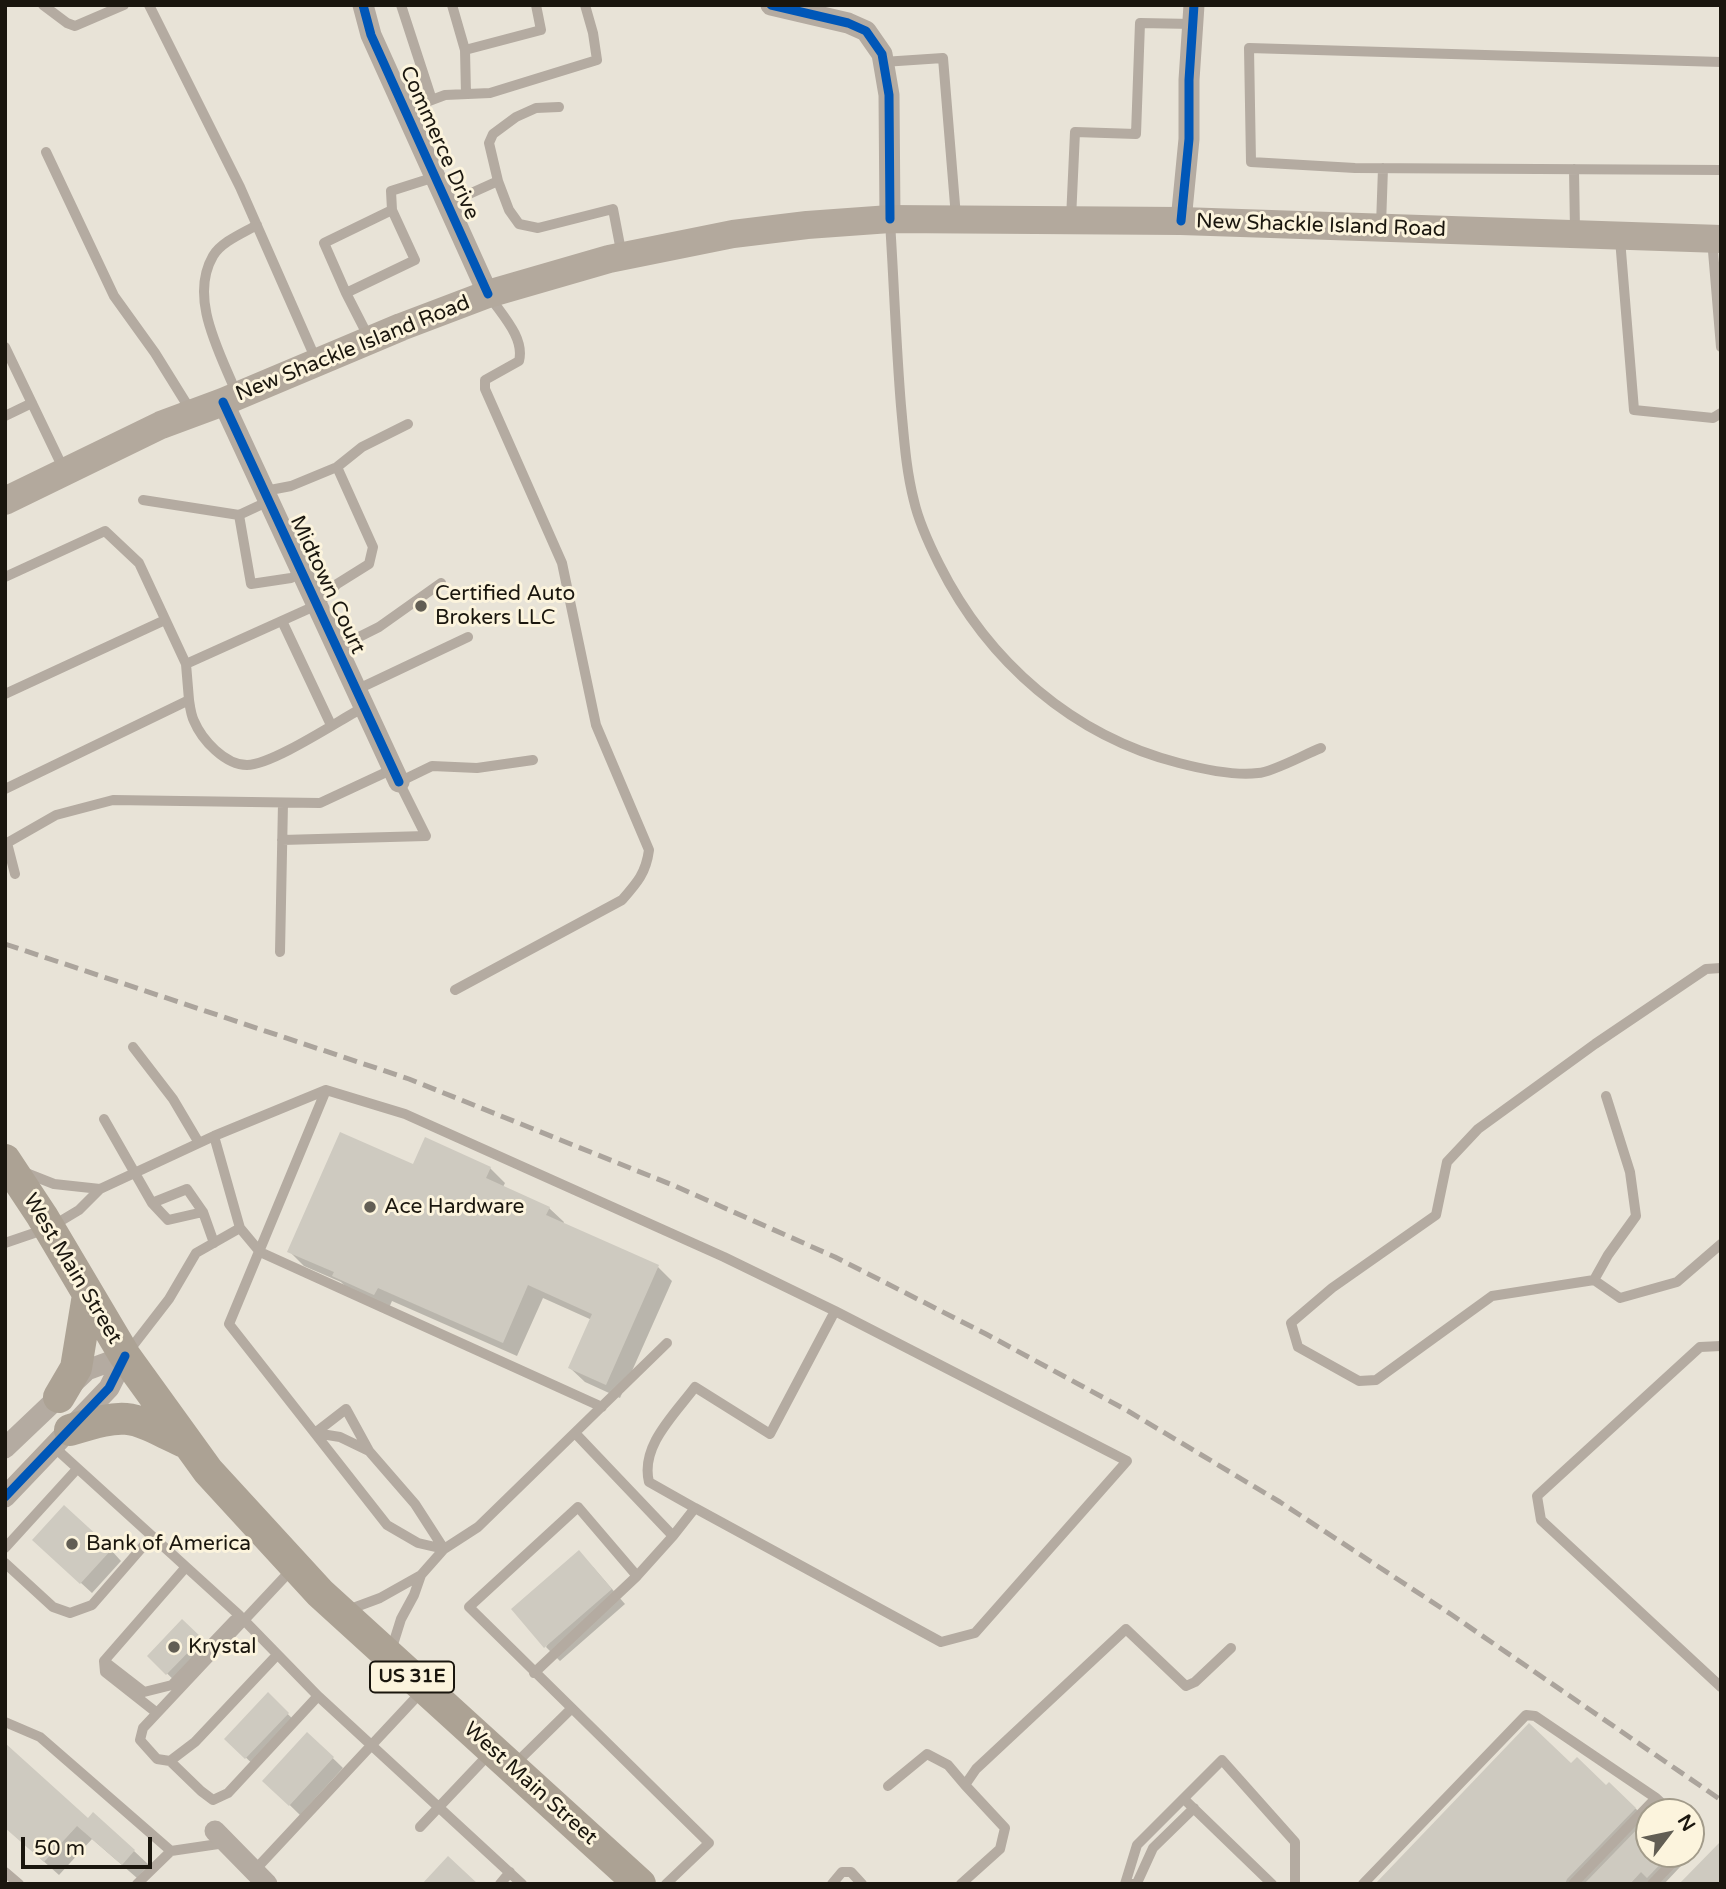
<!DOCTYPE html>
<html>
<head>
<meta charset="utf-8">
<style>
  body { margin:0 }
  #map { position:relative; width:1726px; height:1889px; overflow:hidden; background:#e8e3d7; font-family:"Varela Round",sans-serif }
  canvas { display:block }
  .frame { position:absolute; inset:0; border:7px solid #1a160e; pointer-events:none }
  .north { position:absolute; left:1635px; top:1798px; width:70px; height:70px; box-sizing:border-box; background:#fcf4dd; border:2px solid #a29b8a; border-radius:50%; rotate:58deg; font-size:19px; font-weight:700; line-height:28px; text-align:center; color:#1a160e }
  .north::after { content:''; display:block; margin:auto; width:24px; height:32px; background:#625e54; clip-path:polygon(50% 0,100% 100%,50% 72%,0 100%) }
  .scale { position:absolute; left:21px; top:1837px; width:131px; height:32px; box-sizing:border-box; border:4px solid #1a160e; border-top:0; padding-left:9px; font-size:21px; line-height:24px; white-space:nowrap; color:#1a160e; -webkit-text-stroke:5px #fcf4dd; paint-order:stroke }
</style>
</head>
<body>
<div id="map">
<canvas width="1726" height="1889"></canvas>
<div class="frame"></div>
<div class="north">N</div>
<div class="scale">50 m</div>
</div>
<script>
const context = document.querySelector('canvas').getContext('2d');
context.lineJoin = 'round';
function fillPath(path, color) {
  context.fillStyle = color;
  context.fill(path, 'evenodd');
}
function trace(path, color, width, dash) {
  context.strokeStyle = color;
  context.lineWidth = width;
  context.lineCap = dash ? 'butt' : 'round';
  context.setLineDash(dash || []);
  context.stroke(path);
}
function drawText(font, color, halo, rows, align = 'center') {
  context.font = font + ' "Varela Round",sans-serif';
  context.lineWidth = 6;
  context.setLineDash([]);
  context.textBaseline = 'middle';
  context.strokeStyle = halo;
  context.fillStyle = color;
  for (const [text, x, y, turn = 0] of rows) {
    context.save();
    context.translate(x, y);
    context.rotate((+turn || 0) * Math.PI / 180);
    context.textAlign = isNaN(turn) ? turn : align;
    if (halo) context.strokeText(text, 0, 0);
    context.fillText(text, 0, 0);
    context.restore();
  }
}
const shadow = new Path2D(`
  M414 1166 490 1168 505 1183 503 1187 549 1208 564 1222 563 1224 658 1267 672 1281 620 1398 585 1382 570 1368 592 1320 543 1298 517 1356 392 1301 389 1308 349 1290 341 1282 304 1266 289 1251Z
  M45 1550H111L121 1561 92 1593Z
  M593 1567 625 1604 560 1661 546 1647Z
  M182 1621 211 1650 178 1684 149 1656Z
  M268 1695 298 1724 257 1768 226 1739Z
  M308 1734 343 1768 300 1815 265 1781Z
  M1571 1766 1606 1788 1609 1784 1649 1821V1854H1691V1845L1696 1850 1664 1884H1377Z
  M89 1820 134 1851 149 1865 137 1878 92 1839 59 1875 5 1827Z`);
const building = new Path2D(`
  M340 1132 413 1164 425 1137 491 1167 486 1178 550 1207 546 1215 659 1265 606 1385 568 1368 592 1314 528 1285 503 1343 378 1288 374 1295 332 1276 334 1272 287 1252Z
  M64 1505 112 1549 80 1584 32 1540Z
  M579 1550 612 1589 544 1648 511 1609Z
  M182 1619 202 1638 166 1675 147 1656Z
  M268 1692 289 1713 245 1759 224 1739Z
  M1529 1723 1571 1763 1577 1757 1606 1785 1609 1782 1636 1808 1567 1879 1565 1884H1375Z
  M307 1732 334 1757 289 1806 262 1781Z
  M5 1743 88 1818 93 1812 135 1850 122 1865 77 1826 44 1862 5 1828Z
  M1647 1819 1649 1820V1854H1670L1647 1878 1641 1872 1630 1884H1584Z
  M1721 1841V1884H1679Z
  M448 1856 478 1884H422Z`);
const service = new Path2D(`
  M43 5 67 23 75 26 124 5
  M149 5 240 187 317 362
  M401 5 432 100
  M452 5 465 50 541 30 536 5
  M465 50 466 94
  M883 62 943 58 956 217
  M1721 62 1249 48 1251 162 1355 168 1721 170
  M405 110 445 95 490 93 597 60 593 33 585 5
  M46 152 114 296 155 353 191 411
  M1574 169 1575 231
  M498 181 489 143 493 134 516 117 536 108 559 107
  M447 204 498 181 509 210 519 224 538 228 613 209 622 256
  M1071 219 1075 132 1136 134 1140 23 1193 24
  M890 222C894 283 896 345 901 406 904 438 906 470 914 501 919 523 929 544 939 564 988 662 1073 736 1179 763 1202 769 1234 776 1258 773 1273 772 1305 754 1321 748
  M1381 225 1383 168
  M1620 239 1634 410 1713 418 1721 413
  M1712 239 1721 347
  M346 293 324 243 392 210
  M369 338 346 293 415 260 392 210 391 191 435 177
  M5 347 64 470
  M237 395C221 354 188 299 213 256 221 242 243 233 257 225
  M5 416 32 403
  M265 491 291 486 337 467
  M143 500 239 515 269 501
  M239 515 251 584 291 578 302 573
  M5 577 105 531 139 563 186 664 189 700 5 789
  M282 621 331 725
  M337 648 379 627 441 583
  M186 664 317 605 337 584 369 564 373 547 337 467 362 447 408 424
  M356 690 468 637
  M5 694 165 620
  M189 700C190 707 191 715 194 721 202 740 225 765 247 765 272 765 338 721 364 707
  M282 840 426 836 399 782 432 766 477 768 533 760
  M15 874 7 843 56 815 113 800 320 803 393 769
  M280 952 283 803
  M455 990 622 900C637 883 646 873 649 850L596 725 562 563 485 389V380L519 361C525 338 502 315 490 297
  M133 1047 173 1099 199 1143
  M326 1090 229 1324 387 1525 418 1543 444 1549
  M1606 1096 1630 1172 1636 1216 1608 1255 1594 1280 1620 1298 1677 1282 1721 1244
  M104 1119 152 1203 168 1220 203 1212
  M21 1171 54 1184 100 1189
  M152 1203 187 1189 203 1212 214 1243
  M240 1228 260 1252 602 1407
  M5 1243 49 1228 79 1210 100 1189 214 1136 326 1090 405 1114 724 1257 835 1311 770 1434 695 1387C675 1414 640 1446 649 1482L695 1508
  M1594 1280 1492 1296 1376 1380 1359 1381 1298 1347 1291 1323 1332 1288 1436 1215 1447 1162 1478 1129 1595 1044 1706 969 1721 968
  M1721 1346 1700 1347 1537 1496 1541 1520 1721 1687
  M128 1352 169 1299 196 1253 240 1228 214 1136
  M315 1433 346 1409 369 1451 415 1504 444 1549
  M315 1433 340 1437 369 1451
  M575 1433 673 1536 695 1508 941 1642 975 1633 1127 1461 835 1311
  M54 1447 239 1615 318 1696 522 1884
  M5 1548 77 1469
  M5 1563 53 1607 70 1613 92 1605 152 1536
  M345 1611 380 1598 421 1575 444 1549 478 1527 667 1343
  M390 1654 401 1619 414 1595 421 1575
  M277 1655 195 1742 170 1761 157 1759 140 1740 143 1728 293 1568
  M104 1661 144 1692 172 1685 234 1620
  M534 1673 637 1576
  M157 1713 105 1672 104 1661 186 1567
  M5 1722 40 1737 171 1851 225 1843
  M170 1761 201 1791 213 1800 228 1793 318 1696
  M513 1766 571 1709
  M888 1786 927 1754 948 1765 965 1785
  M1184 1799 1272 1884
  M420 1827 491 1752
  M1691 1830 1695 1837 1691 1844
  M254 1871 423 1690
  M5 1872 19 1884
  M1137 1883 1153 1848 1194 1808
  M137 1884 171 1851
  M500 1884 510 1872
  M666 1884 709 1843 469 1607 578 1507 637 1576 673 1536
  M832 1884 842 1872H851L862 1884
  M961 1884 1000 1849 1005 1828 965 1785 976 1769 1126 1629 1186 1686 1195 1682 1231 1648
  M1138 1884H1125L1137 1845 1222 1760 1295 1842V1884
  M1363 1884 1526 1715 1535 1716 1656 1798 1671 1812
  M1573 1884 1656 1798
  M1652 1884 1681 1854`);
const minor = new Path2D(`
  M363 5 371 35 488 294
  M771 5 848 23 866 31 882 54 889 95 890 219
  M1181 221 1189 139V80L1194 5
  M223 402 399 782
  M5 1448 87 1370 125 1356
  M5 1497 109 1388 125 1356
  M215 1831 267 1884`);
const secondary = new Path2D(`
  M5 501 161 425 223 402 401 327 488 294 609 259 733 234 807 225 890 219 1181 221 1721 239`);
const primary = new Path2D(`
  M5 1160 42 1216 125 1356 208 1471 320 1593 640 1884
  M59 1397 76 1368 88 1295
  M70 1430C129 1412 129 1415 184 1442`);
const rail = new Path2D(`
  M5 944 409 1079 675 1186 835 1257 986 1334 1128 1411 1280 1502 1452 1615 1721 1800`);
const cycleway = new Path2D(`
  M363 5 371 35 488 294
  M771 5 848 23 866 31 882 54 889 95 890 219
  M1181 221 1189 139V80L1194 5
  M223 402 399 782
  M5 1497 109 1388 125 1356`);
const markers = [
  [421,606,7,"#625e54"],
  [370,1207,7,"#625e54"],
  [72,1544,7,"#625e54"],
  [174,1647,7,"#625e54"]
];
const shields = [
  [412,1677,84]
];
const shieldNames = [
  ["US 31E",412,1677]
];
const streetNames = [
  ["Commerce Drive",439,143,66],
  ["New Shackle Island Road",1321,226,2],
  ["New Shackle Island Road",353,349,-22],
  ["Midtown Court",327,585,65],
  ["West Main Street",72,1269,59],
  ["West Main Street",530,1784,42]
];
const poiNames = [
  ["Certified Auto",435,594],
  ["Brokers LLC",435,618],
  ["Ace Hardware",384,1207],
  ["Bank of America",86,1544],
  ["Krystal",188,1647]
];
fillPath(shadow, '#0003');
fillPath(building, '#cecac0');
trace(service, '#b4aba1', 10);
trace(minor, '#b4aba1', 21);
trace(secondary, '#b3a99d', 28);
trace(primary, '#aca294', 32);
trace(rail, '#aba49c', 5, [14, 7]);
trace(cycleway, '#0057b8', 9);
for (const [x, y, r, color] of markers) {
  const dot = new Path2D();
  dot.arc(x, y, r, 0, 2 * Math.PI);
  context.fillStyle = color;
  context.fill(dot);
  trace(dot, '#fcf4dd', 2.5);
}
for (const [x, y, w] of shields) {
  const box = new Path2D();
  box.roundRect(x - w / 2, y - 15.5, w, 31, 5);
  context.fillStyle = '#fcf4dd';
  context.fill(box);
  trace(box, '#1a160e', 2);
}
drawText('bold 19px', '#1a160e', null, shieldNames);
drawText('21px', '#1a160e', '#fcf4dd', streetNames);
drawText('21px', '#1a160e', '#fcf4dd', poiNames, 'left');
</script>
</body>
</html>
